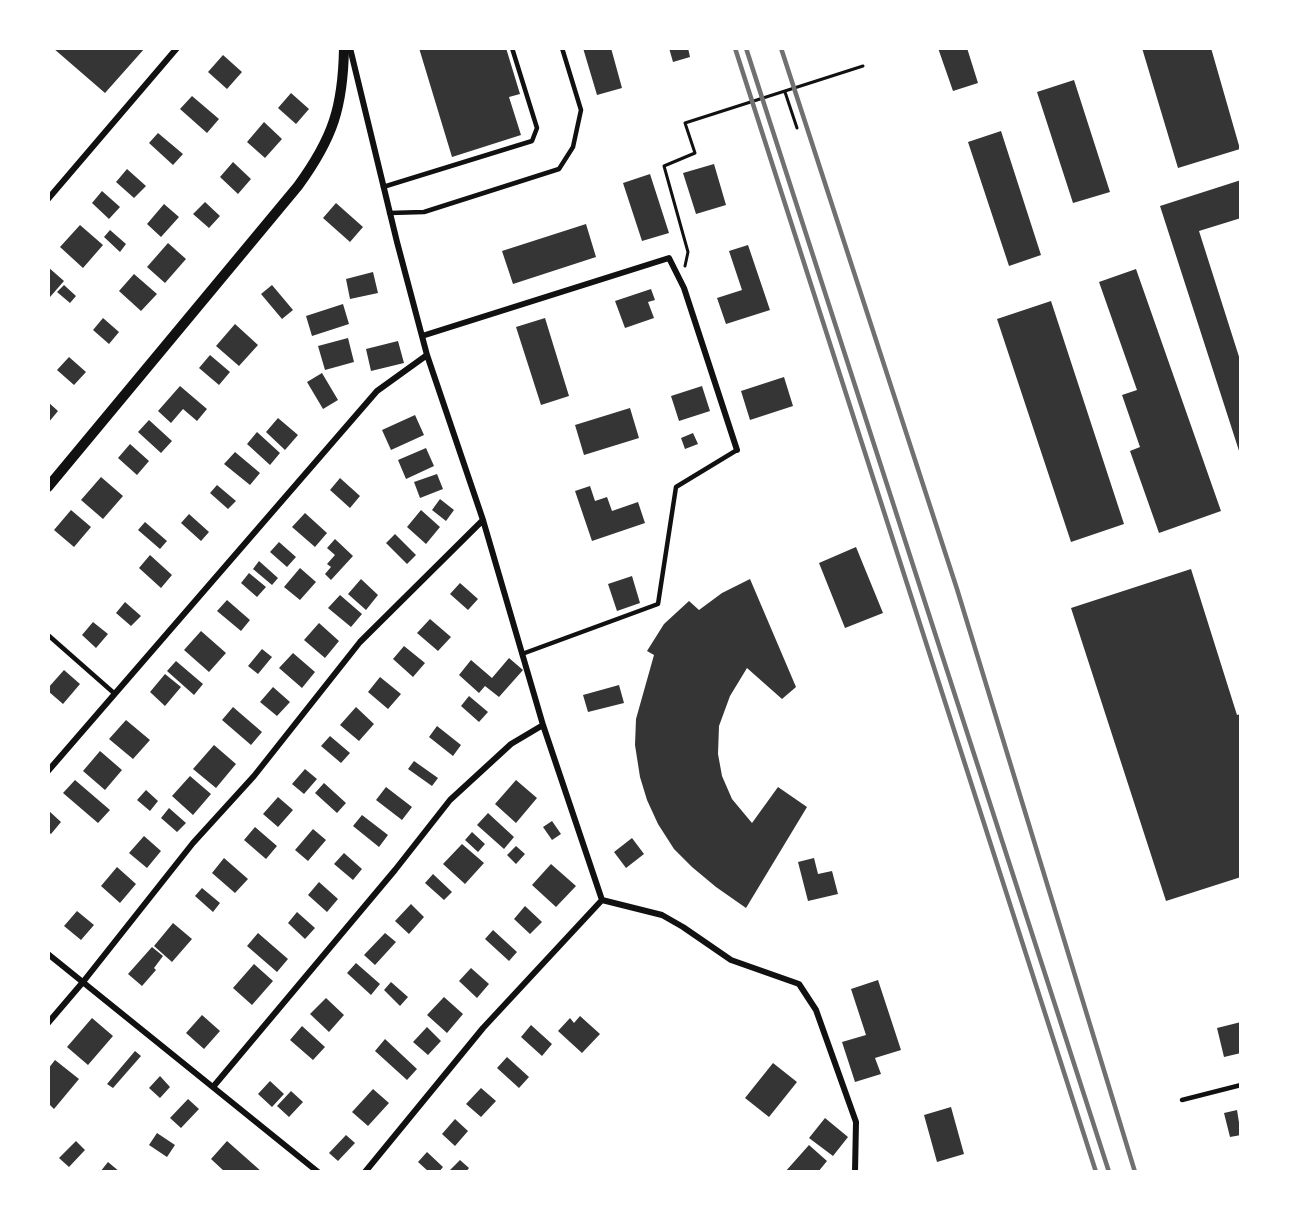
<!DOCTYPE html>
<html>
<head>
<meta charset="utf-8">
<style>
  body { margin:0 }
  #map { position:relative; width:1289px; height:1220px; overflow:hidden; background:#fff; font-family:Overpass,sans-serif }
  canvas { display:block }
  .frame { position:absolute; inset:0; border:50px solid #fff; pointer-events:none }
</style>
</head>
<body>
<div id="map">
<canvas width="1289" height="1220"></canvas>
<div class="frame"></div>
</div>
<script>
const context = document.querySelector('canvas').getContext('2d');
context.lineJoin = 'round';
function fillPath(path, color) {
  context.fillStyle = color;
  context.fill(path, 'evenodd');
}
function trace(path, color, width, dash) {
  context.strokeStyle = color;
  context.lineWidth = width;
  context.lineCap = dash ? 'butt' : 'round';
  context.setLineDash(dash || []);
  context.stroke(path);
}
const building = new Path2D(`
  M53 48H145L105 93Z
  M419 48H506L520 94 509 97 521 135 452 157Z
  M583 48H611L622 88 597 95Z
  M669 48H688L690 57 673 62Z
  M938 48H967L978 83 953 91Z
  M1142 48H1211L1240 149 1178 168Z
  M223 55 242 72 227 89 208 72Z
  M1074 80 1110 192 1073 203 1037 92Z
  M291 93 309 109 296 124 278 108Z
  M192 96 219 119 207 133 180 109Z
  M264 122 282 139 265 158 247 142Z
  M1001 131 1041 255 1009 266 968 142Z
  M158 133 183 154 173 165 149 143Z
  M233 162 251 179 238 194 220 177Z
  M714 164 726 205 696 214 683 173Z
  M127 169 146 186 134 198 116 182Z
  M650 174 669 233 642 241 623 183Z
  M1241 180V218L1199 231 1241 363V457L1160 206Z
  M102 191 120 207 109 219 92 203Z
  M205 202 220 216 209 228 193 214Z
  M336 203 363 227 350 242 323 218Z
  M164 204 179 217 161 237 147 224Z
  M586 224 596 257 513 284 502 251Z
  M80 225 103 245 83 268 60 247Z
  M110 230 126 244 120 252 104 237Z
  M168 243 186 259 165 283 147 267Z
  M748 245 770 310 726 324 717 298 742 290 729 251Z
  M48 267 64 281 50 297 48 295Z
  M1136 269 1221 511 1159 533 1130 451 1140 447 1122 395 1137 390 1099 282Z
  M373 272 378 293 350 299 346 279Z
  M134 274 157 294 141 311 119 291Z
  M64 285 76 296 70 303 57 292Z
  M272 285 293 310 282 319 261 294Z
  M651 289 655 300 648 302 654 318 625 328 615 301Z
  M1051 301 1124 524 1071 542 997 319Z
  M343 304 349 324 312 336 306 316Z
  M103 318 119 332 109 344 93 330Z
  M545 318 569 396 541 405 516 327Z
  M235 324 258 345 239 366 216 346Z
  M348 338 354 362 325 370 318 346Z
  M398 341 404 363 371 371 366 349Z
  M210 355 230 372 219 385 199 368Z
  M69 357 86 372 74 385 57 370Z
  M322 373 338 400 323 409 307 382Z
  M784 377 793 406 750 420 741 391Z
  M180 386 207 409 197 421 183 409 171 423 158 411Z
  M702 386 710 411 679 421 671 396Z
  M48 402 58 411 48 423Z
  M630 408 639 438 584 455 575 425Z
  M415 415 424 435 391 450 382 430Z
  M278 418 298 435 285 450 266 432Z
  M149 420 172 441 161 453 138 432Z
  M257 432 280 453 270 465 247 444Z
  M693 433 698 444 685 449 681 438Z
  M130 444 149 461 137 475 118 458Z
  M426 448 434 466 406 479 398 460Z
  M235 452 260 473 250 485 224 464Z
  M437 474 443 489 420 498 414 482Z
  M101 477 123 496 103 519 81 500Z
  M340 478 360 496 350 508 330 490Z
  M217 485 236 501 228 509 210 493Z
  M590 486 595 501 607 497 612 511 638 502 645 523 592 541 575 491Z
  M440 499 454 510 446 521 432 510Z
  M71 510 91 527 74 547 54 530Z
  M421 510 440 527 426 544 407 527Z
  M305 513 327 533 315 547 292 527Z
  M189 514 209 532 201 541 181 523Z
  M145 522 167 541 160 549 138 530Z
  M395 534 416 555 407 564 386 543Z
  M335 539 353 556 331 580 325 574 331 567 327 564 335 555 327 548Z
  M279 542 296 557 287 567 270 552Z
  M856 547 883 613 845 628 819 563Z
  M150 555 172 575 161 588 139 568Z
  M259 561 278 578 272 585 253 569Z
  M300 568 316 582 300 600 284 587Z
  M1191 569 1237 715 1241 714V877L1166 901 1071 608Z
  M249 573 266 587 257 597 241 583Z
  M632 576 640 603 617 611 608 584Z
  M361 579 378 595 366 610 348 594Z
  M750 579 796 687 782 699 747 668 730 696 719 726 718 754 722 776 732 799 752 823 778 787 807 807 746 908 716 887 692 867 674 849 658 824 647 800 640 777 635 745 636 719 654 655 647 651 664 624 689 601 699 610 722 593Z
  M460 583 478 599 468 610 450 594Z
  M340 595 362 614 351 627 328 608Z
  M227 600 250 620 241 631 217 611Z
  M125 602 141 616 131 626 116 613Z
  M430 619 451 637 438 651 417 633Z
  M93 622 108 634 96 648 82 635Z
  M319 623 339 641 325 658 304 640Z
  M201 631 226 653 209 672 184 650Z
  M404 646 425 663 413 677 393 659Z
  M262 649 272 657 258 674 248 666Z
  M293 653 315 672 302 688 279 668Z
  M509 658 523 670 499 697 485 686 479 693 459 675 471 660 492 678Z
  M176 661 203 684 194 695 167 671Z
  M64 670 80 684 63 704 48 691V688Z
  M165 674 181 687 165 706 150 692Z
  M380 677 401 694 388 709 368 692Z
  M619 685 624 703 588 712 583 695Z
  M273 687 290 702 277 716 260 702Z
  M469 696 488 712 479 722 461 706Z
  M233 707 262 732 251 745 222 720Z
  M356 707 374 724 359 741 340 725Z
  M126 720 150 740 133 759 109 739Z
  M437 726 461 745 453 756 429 737Z
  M330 736 350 753 341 763 321 746Z
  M214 745 236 764 216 788 193 769Z
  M100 751 122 770 105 790 83 771Z
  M414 761 438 778 432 786 408 769Z
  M305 769 317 779 304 794 292 784Z
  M190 776 211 794 193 815 172 796Z
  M75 780 110 810 98 823 63 793Z
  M516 780 537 798 516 823 495 804Z
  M324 783 346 803 337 813 315 793Z
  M386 787 412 807 402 820 376 800Z
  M146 790 158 801 150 811 137 800Z
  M278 797 293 810 278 827 263 814Z
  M169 808 186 823 177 832 161 818Z
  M48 810 61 822 51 834 48 832Z
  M488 813 514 837 504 849 477 825Z
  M362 815 388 835 379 847 353 826Z
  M552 821 561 834 552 840 543 827Z
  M255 827 277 846 266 859 244 840Z
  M313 829 326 840 308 861 295 850Z
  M472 832 485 844 478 852 465 840Z
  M144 836 161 851 147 868 129 853Z
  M632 838 644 854 626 868 614 852Z
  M462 844 484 863 465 884 443 864Z
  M516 846 525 854 516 864 507 855Z
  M344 853 362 869 353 880 334 864Z
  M224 858 248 879 235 893 212 873Z
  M814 858 818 874 832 871 838 894 808 901 798 862Z
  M551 864 576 886 556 907 532 885Z
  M117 867 136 884 120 903 101 886Z
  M433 874 452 892 444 900 425 883Z
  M319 882 338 899 327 912 308 895Z
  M202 888 220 903 213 912 195 896Z
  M411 904 424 917 409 934 395 921Z
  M525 906 542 922 530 934 514 919Z
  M77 911 94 925 81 940 64 926Z
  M297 912 315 928 305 939 288 923Z
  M173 923 192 939 172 962 154 946Z
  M493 930 517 952 509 961 485 939Z
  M258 933 288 959 277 972 247 946Z
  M385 933 396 942 375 965 364 955Z
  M152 947 163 956 154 968 156 970 142 986 128 974Z
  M356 963 380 984 371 995 347 973Z
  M254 964 273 981 252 1005 233 988Z
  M471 968 489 984 477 998 459 981Z
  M878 980 901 1050 875 1058 881 1074 855 1082 842 1042 866 1035 851 989Z
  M391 982 408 997 400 1006 384 990Z
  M444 997 463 1014 447 1033 427 1015Z
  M326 998 344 1015 329 1032 310 1014Z
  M202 1015 220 1031 204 1049 186 1033Z
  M580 1016 600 1034 582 1053 558 1031 570 1018 574 1023Z
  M92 1018 113 1036 88 1065 67 1047Z
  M1241 1022V1053L1224 1057 1217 1028Z
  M531 1025 552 1044 542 1056 521 1037Z
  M302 1026 325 1047 313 1060 290 1040Z
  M427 1027 441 1041 428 1055 413 1042Z
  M385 1039 417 1069 407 1080 375 1051Z
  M135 1051 141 1056 113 1088 107 1084Z
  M507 1057 529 1077 519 1088 497 1068Z
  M55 1060 79 1079 54 1109 48 1103V1069Z
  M773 1063 797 1082 769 1117 745 1098Z
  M160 1076 170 1087 160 1098 149 1088Z
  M270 1081 284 1094 272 1107 258 1094Z
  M481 1088 496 1101 481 1117 466 1104Z
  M373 1089 389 1103 368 1126 352 1112Z
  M291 1091 303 1102 289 1117 277 1106Z
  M188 1099 199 1109 181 1128 170 1118Z
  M951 1107 964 1154 937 1162 924 1115Z
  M1237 1110 1241 1135 1230 1137 1224 1113Z
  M825 1118 848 1137 833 1156 809 1138Z
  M455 1119 468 1131 455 1146 442 1134Z
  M157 1133 175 1145 167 1157 149 1145Z
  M346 1135 355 1143 338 1161 329 1153Z
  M76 1141 85 1150 69 1167 59 1158Z
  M227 1141 262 1172H225L211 1159Z
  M809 1145 827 1161 818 1172H785Z
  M427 1152 443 1167 439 1172H429L418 1162Z
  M460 1160 469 1168 466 1172H452L450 1170Z
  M108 1162 120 1172H100Z`);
const path = new Path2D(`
  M785 92 797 128
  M685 266 688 252 664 166 695 153 685 123 863 66`);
const service = new Path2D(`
  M383 187 532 141 537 128 512 48
  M389 213 424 212 559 169 573 147 581 110 562 48
  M48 635 115 694
  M522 654 658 604 676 487 737 450
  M1182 1100 1241 1085`);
const minor = new Path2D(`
  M350 48 397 242 427 355 483 520 543 725 602 900 662 915 683 927 731 960 799 984 816 1010 856 1122 855 1172
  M48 199 177 48
  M422 336 669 258 684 288 737 450
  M48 771 377 391 427 355
  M48 954 318 1172
  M48 1023 83 982 193 843 254 776 360 642 483 520
  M213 1087 395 870 450 800 511 744 543 725
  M365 1172 483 1028 602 900`);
const tertiary = new Path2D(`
  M48 487 298 186C333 138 343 107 344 48`);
const rail = new Path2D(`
  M735 48 1096 1172
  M746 48 1109 1172
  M781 48 957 589 1135 1172`);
fillPath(building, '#353535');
trace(path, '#111', 3);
trace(service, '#111', 4.5);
trace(minor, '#111', 6);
trace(tertiary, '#111', 10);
trace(rail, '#707070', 4.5);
</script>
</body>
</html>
